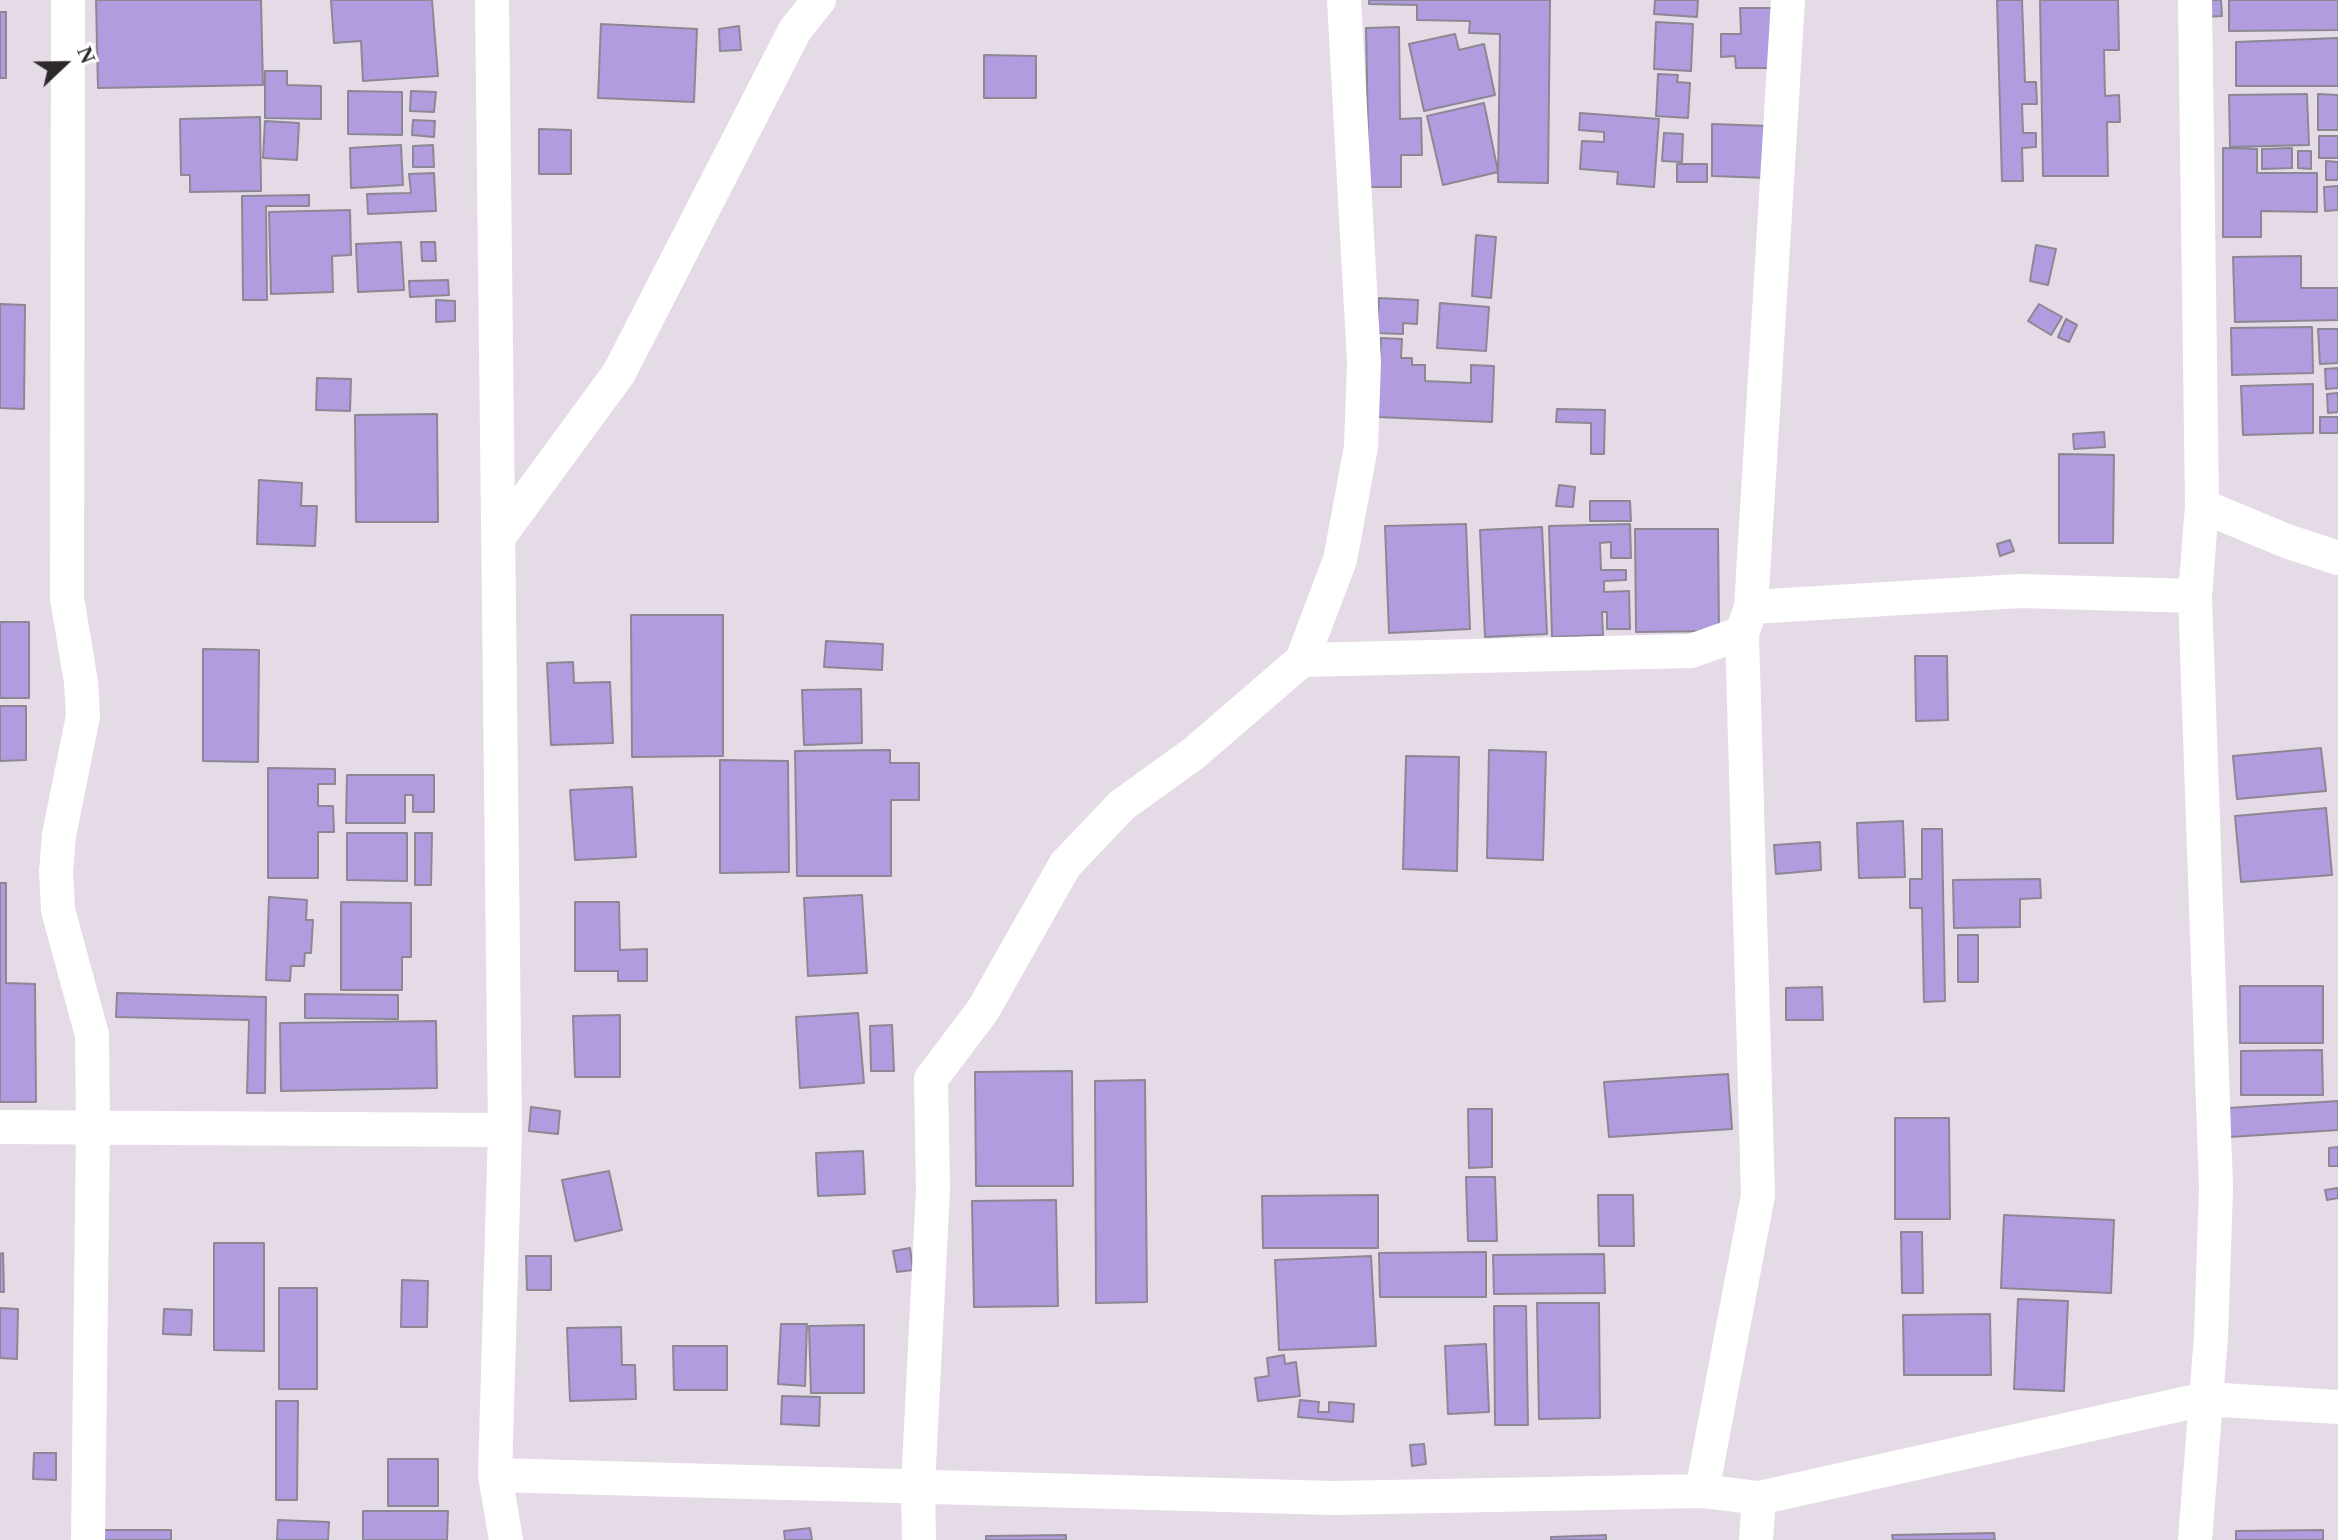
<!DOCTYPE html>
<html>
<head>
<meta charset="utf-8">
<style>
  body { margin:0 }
  #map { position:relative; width:2338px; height:1540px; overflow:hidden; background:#e5dbe6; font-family:"Times New Roman",serif }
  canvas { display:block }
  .north { position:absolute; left:24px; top:24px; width:80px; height:80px; -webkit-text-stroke:6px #fff; paint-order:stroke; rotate:68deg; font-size:22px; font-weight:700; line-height:32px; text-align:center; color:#2c282c }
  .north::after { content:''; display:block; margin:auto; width:28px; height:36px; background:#2c282c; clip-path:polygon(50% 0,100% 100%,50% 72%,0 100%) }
</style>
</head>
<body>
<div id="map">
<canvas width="2338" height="1540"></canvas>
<div class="north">N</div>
</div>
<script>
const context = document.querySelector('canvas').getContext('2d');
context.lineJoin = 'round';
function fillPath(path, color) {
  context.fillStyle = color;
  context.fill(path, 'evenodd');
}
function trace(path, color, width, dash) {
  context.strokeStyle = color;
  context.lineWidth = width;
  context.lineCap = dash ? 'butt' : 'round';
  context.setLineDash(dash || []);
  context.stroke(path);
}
const building = new Path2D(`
  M96 0H261L263 85 98 88Z
  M331 0H432L438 76 363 81 361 41 334 43Z
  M1369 0H1550L1548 183 1498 182 1500 34 1469 33 1470 21 1417 20V5L1369 4Z
  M1655 0H1698L1697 17 1654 14Z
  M1997 0H2022L2025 82H2036L2037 104H2022L2023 133H2036V147L2022 148 2023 181H2002Z
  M2040 0H2118L2119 50H2104L2105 96 2119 95 2120 122H2107L2108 176H2043Z
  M2202 0H2221L2222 16 2202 17Z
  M2229 0H2338V30L2229 31Z
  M1740 8H1772L1773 68H1736L1735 56 1721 57V34H1741Z
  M0 12H6V78H0Z
  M1656 22 1693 24 1691 71 1654 69Z
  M601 24 697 29 694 102 598 98Z
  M739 26 741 50 720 51 719 29Z
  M1399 27 1400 119 1421 118 1422 155H1401V187H1369L1366 28Z
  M1455 34 1459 50 1484 44 1495 95 1424 111 1409 44Z
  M2338 38V86H2236V42Z
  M984 55 1036 56V98H984Z
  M265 71H287V85L321 86V119L265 118Z
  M1658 74 1678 75 1677 82 1690 83 1688 118 1656 116Z
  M348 91 402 92V135L348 134Z
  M411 91 436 92 434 112 410 111Z
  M2307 94 2309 145 2230 147 2229 95Z
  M2318 94 2338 95V130H2318Z
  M1484 103 1498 172 1443 185 1427 116Z
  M1580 113 1659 119 1654 187 1617 184 1618 172 1580 169 1582 141 1604 142V132L1579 130Z
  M260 117 261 191 190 192V175H181L180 119Z
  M413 120 435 121 434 137 412 135Z
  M265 121 299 123 297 160 263 158Z
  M1712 124 1769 126V178L1712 176Z
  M539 129 571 130V174H539Z
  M1664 133 1683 134 1682 162 1662 161Z
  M2319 136H2338V158H2319Z
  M401 145 403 185 351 188 350 148Z
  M433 145 434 167H413V146Z
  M2223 148 2257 149V173H2317V212L2261 211V237H2223Z
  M2292 148V168L2262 169V149Z
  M2298 151H2311V169L2298 168Z
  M2326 161 2338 162V180H2326Z
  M1677 164H1707V182H1677Z
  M434 173 436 211 368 214 367 194 411 193 409 174Z
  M2338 186V210L2325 211 2324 187Z
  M309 195V206H266L267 300H243L242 196Z
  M350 210 351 255 332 256 333 292 271 294 269 212Z
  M1476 235 1496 237 1491 298 1472 296Z
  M401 242 404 290 358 292 356 244Z
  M421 242H435L436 261H422Z
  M2036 245 2056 249 2048 285 2030 281Z
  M2301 256V288H2338V320L2235 322 2233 257Z
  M448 280 449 295 410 297 409 281Z
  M1379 298 1418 300 1417 324 1403 323V334L1377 333Z
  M436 300 455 301V321L436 322Z
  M1440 303 1489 307 1486 351 1437 348Z
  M0 304 25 305 24 409 0 408Z
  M2039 304 2062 317 2051 335 2028 321Z
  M2066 319 2077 325 2069 342 2058 337Z
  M2312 327 2313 373 2232 375 2231 328Z
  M2318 329H2338V363L2320 364Z
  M1381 338 1402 339 1401 358H1412V365H1425V381L1471 383V365L1494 366 1492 422 1377 417Z
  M2338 368V388L2326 389 2325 369Z
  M317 378 351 379 350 411 316 410Z
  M2313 384V433L2243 435 2241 386Z
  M2338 393V412L2328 413 2327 394Z
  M1557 409 1605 410 1604 454H1591V423L1556 422Z
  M437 414 438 522H356L355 415Z
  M2320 417H2338V433H2320Z
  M2104 432 2105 447 2074 449 2073 434Z
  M2059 454 2114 455 2113 543H2059Z
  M259 480 302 483 301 506H317L315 546 257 544Z
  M1559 485 1575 487 1573 507 1556 506Z
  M1590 501H1630L1631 521H1590Z
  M1466 524 1470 629 1389 633 1385 526Z
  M1630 524 1631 558H1611V542L1600 543 1601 570H1626V580L1604 581V592L1629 591 1630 629H1607V612H1602L1603 635 1552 637 1549 526Z
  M1542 527 1547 634 1485 637 1480 530Z
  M1635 529H1718L1719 631 1636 632Z
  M2010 540 2014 551 2000 556 1997 544Z
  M631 615H723V756L632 757Z
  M0 622H29V698H0Z
  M826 641 883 644 882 670 824 667Z
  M203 649 259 650 258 762 203 761Z
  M1915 656H1947L1948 720 1916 721Z
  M573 662 574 683 610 682 613 743 551 745 547 663Z
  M861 689 862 743 804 745 802 690Z
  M0 706H26V760L0 761Z
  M2321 748 2326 791 2237 799 2233 756Z
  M890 750V763H919V800H891V876H797L795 751Z
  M1489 750 1546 752 1543 860 1487 858Z
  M1406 756 1459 757 1457 871 1403 869Z
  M720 760 788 761 789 872 720 873Z
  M268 768 335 769V784H318V806H333L334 832H318V878H268Z
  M347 775H434V812H413V795H405V823H346Z
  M632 787 636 857 575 860 570 790Z
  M2326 808 2332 875 2241 882 2235 816Z
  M1903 821 1905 877 1859 878 1857 823Z
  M1922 829H1942L1945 1001 1924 1002 1922 908H1910V879H1922Z
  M347 833H407V881L347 880Z
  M415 833H432L431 885H415Z
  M1820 842 1821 870 1776 874 1774 845Z
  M2040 879 2041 898 2020 899V927L1954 928 1953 880Z
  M0 883H6V983L35 984 36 1102H0Z
  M862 895 867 973 808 976 804 898Z
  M269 897 307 900 306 920H313L311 953H305L304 966H291L290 981 266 980Z
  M341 902 411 903V957H402V990H341Z
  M575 902H619L620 950 647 949V981H618V971H575Z
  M1958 935H1978V982H1958Z
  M2240 986H2323V1043H2240Z
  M1822 987 1823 1020H1786V988Z
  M117 993 266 997 265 1093H247L249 1020 116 1017Z
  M305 994 398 995V1019L305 1018Z
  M858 1013 864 1083 800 1088 796 1017Z
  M620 1015V1077H575L573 1016Z
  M436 1021 437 1088 281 1091 280 1023Z
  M892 1025 894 1071H871L870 1026Z
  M2322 1050 2323 1095H2241V1051Z
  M1072 1071 1073 1186H976L975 1072Z
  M1728 1074 1732 1129 1609 1137 1604 1082Z
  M1145 1080 1147 1302 1096 1303 1095 1081Z
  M2338 1101V1130L2230 1137 2228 1108Z
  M531 1107 560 1111 558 1134 529 1131Z
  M1468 1109H1492V1167L1469 1168Z
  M1895 1118H1949L1950 1219H1895Z
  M2338 1147V1166H2329V1148Z
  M863 1151 865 1194 818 1196 816 1153Z
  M609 1171 622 1230 575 1241 562 1180Z
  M1466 1177H1495L1497 1241H1468Z
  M2338 1188V1198L2327 1200 2325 1190Z
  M1378 1195V1248H1263L1262 1196Z
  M1598 1195H1633L1634 1246H1599Z
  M1056 1200 1058 1306 974 1307 972 1201Z
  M2004 1215 2114 1220 2111 1293 2001 1288Z
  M1901 1232H1922L1923 1293H1902Z
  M214 1243H264V1351L214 1350Z
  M910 1248 913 1270 897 1272 893 1251Z
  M1486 1252V1297H1380L1379 1253Z
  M3 1253 4 1292H0V1254Z
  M1604 1254 1605 1293 1494 1294 1493 1255Z
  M526 1256H551V1290H527Z
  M1371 1256 1376 1346 1279 1350 1275 1260Z
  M402 1280 428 1281 427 1327H401Z
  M279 1288H317V1389H279Z
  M2018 1299 2068 1301 2064 1391 2014 1389Z
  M1537 1303H1599L1600 1418 1539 1419Z
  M1494 1306H1526L1528 1425H1495Z
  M0 1308 18 1309 17 1359 0 1358Z
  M164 1309 192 1310 191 1335 163 1334Z
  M1990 1314 1991 1375H1904L1903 1315Z
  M781 1324H807L805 1386 778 1384Z
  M864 1325V1393H811L809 1326Z
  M621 1327 622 1365H635L636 1399 570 1401 567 1328Z
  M1486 1344 1489 1412 1448 1414 1445 1346Z
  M673 1346H727V1390H674Z
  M1284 1355 1285 1364 1296 1362 1300 1396 1258 1401 1255 1378 1269 1376 1267 1358Z
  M782 1396 820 1397 819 1426 781 1424Z
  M1300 1400 1319 1402 1318 1412H1329V1402L1354 1404 1353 1422 1298 1417Z
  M276 1401H298L297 1500H276Z
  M1424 1444 1426 1464 1412 1466 1410 1445Z
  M34 1453H56V1480L33 1479Z
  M388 1459H438V1506H388Z
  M363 1511H448L447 1540H363Z
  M278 1520 329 1522 328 1540H277Z
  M810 1528 812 1540H785L784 1531Z
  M99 1530H171V1540H99Z
  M2323 1530V1540H2236V1531Z
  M1994 1533 1995 1540H1893L1892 1535Z
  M1066 1535V1540H986V1536Z
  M1606 1535V1540H1551V1537Z`);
const minor = new Path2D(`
  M68 0 67 598 81 682 83 716 59 835 56 872 58 910 92 1035 93 1127 88 1540
  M492 0 505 1130 495 1475 506 1540
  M2202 506 2289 542 2338 558
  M498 538 619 373 795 30 819 0
  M1751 607 2020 591 2195 596
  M1302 660 1691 651 1742 633 1751 607 1788 0
  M0 1127 505 1130
  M495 1475 1334 1498 1702 1491 1759 1498 2205 1399 2338 1407
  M1702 1491 1758 1195 1742 633
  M919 1540 918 1486 933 1189 931 1079 983 1010 1065 865 1122 805 1193 754 1302 660 1340 560 1361 447 1364 362 1344 0
  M1756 1540 1759 1498
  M2195 1540 2211 1336 2216 1188 2195 596 2202 506 2195 0`);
fillPath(building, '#b19cdf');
trace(building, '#8b8894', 2);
trace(minor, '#fff', 34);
</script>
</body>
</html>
